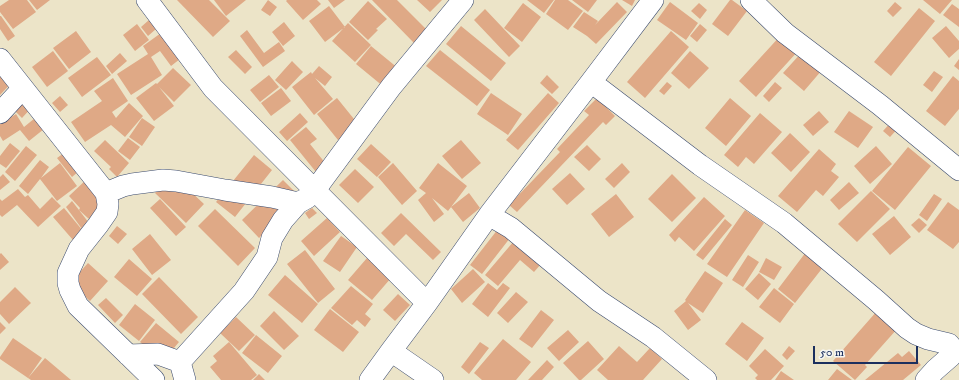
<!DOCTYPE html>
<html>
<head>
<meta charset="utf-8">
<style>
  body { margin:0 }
  #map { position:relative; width:959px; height:380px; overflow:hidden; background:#ece4c8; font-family:"IM FELL DW Pica",serif }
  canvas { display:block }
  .scale { position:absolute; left:813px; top:346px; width:105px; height:18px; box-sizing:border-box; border:2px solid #1b2f5e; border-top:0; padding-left:5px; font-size:12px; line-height:14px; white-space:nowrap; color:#1b2f5e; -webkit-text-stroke:3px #f6f6f2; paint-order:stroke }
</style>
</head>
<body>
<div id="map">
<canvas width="959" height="380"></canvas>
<div class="scale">50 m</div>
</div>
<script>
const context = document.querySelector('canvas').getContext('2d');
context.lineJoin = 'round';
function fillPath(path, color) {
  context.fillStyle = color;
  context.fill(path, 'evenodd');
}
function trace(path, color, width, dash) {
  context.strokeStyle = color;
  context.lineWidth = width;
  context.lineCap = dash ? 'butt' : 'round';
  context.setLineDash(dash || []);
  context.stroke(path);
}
const building = new Path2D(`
  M9 0H27L36 12 13 29 0 12V6Z
  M29 0H50L37 10Z
  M177 0H209L230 21 213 37Z
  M214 0H246L226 16Z
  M268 0 277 7 270 16 261 10Z
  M287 0H317L321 4 303 20 286 1Z
  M328 0H345L334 8Z
  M372 0H397L427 30 414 43Z
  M417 0H442L430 12Z
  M527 0H554L544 13Z
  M555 0H568L583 11 568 30 546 14Z
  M572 0H597L588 12Z
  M622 0H635L632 6Z
  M730 0H732L747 11 728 36 712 24Z
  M923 0H952L940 14Z
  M368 1 387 19 376 29 378 30 368 40 349 22Z
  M617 2 627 12 596 44 587 36 573 27 584 12 598 21 595 25Z
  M670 2 698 23 686 40 657 20Z
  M895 2 902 8 893 17 887 11Z
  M523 3 541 17 522 42 504 28Z
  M699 3 707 10 700 19 691 11Z
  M952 4 959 9V27L943 15Z
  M329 6 345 27 325 42 309 21Z
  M919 8 935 21 891 76 874 62Z
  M485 9 520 46 509 57 474 20Z
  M0 16H1L15 36 8 41 0 29Z
  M149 20 156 29 148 36 141 27Z
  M284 22 295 36 283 46 272 32Z
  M348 23 371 45 355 62 332 41Z
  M137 24 149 40 135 51 123 35Z
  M700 24 707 30 697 42 690 36Z
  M461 26 506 63 491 81 446 44Z
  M946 26 959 41V49L949 58 932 38Z
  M247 30 264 53 279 42 285 51 263 67 240 36Z
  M76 31 91 52 69 69 53 48Z
  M671 31 689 47 645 98 627 82Z
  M161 33 180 59 171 66 160 51 151 57 162 75 131 95 117 74 148 54 143 46Z
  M782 34 799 50 756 97 739 81Z
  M371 46 399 69 384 87 356 64Z
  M236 50 252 67 245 74 228 57Z
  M440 50 490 90 477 106 426 66Z
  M53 51 68 71 47 87 32 67Z
  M690 51 709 68 689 89 671 73Z
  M802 52 822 70 804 91 783 73Z
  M120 53 127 61 112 74 106 66Z
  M97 57 111 75 82 97 68 78Z
  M959 59V70L954 66Z
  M292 61 303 72 286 90 275 80Z
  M319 66 332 77 325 86 315 78 333 99 314 115 292 87 311 72 312 74Z
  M0 68 13 81 0 95Z
  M173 68 191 85 174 102 159 87 174 106 154 121 136 98 156 83 157 84Z
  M934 71 943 77 932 92 923 85Z
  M269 75 279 87 260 102 250 90Z
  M547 75 559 87 552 94 540 83Z
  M953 76 959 81V109L945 126 926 111Z
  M113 78 128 101 112 112 116 118 129 103 143 116 125 137 111 125 85 142 71 122 102 101 94 91Z
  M667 82 672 86 664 95 659 91Z
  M775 82 782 88 769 102 763 96Z
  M281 88 291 101 271 116 261 103Z
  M491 93 522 114 508 135 477 114Z
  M548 93 559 103 518 150 506 140Z
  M60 96 68 105 60 112 52 103Z
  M337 98 358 124 338 140 317 114Z
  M597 98 615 116 606 125 603 122 517 212 509 205 560 152 557 149 589 115 584 111Z
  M730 98 751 116 726 146 705 128Z
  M25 100 33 106 22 118 15 111Z
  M819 111 829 122 813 136 803 125Z
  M849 111 873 127 858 148 834 132Z
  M300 113 308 122 287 141 279 132Z
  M760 113 782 132 754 164 746 157 738 167 724 155Z
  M16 114 24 127 40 114 49 125 29 141 20 130 3 141 0 136V124Z
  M142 118 155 127 142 146 129 137Z
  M893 120 900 126 890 137 883 131Z
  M306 127 317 139 310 144 326 164 316 172 290 140Z
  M790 133 810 152 791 172 771 153Z
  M128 138 140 147 130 160 118 151Z
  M105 140 129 163 117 177 109 169 111 167 94 151Z
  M461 140 481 163 462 179 442 156Z
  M10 143 20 151 6 168 0 164V156Z
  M371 144 391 162 377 177 357 159Z
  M587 145 601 159 589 171 574 157Z
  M26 146 37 155 15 181 5 172Z
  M876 146 892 164 870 184 854 166Z
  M908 147 931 166 895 210 872 191Z
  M819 149 836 164 831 171 839 177 823 196 816 190 797 212 778 196Z
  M64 153 79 171 72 177 57 158Z
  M254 155 272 170 235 217 216 202Z
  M40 160 49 167 41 178 60 163 77 186 57 201 40 179 28 194 19 186Z
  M393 163 417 191 402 205 378 177Z
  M438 163 467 186 448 211 432 198 444 214 434 222 418 200 426 193 419 188Z
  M622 163 630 172 614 188 605 179Z
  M355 169 374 187 358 203 339 185Z
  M570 173 585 189 567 205 552 189Z
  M3 174 10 182 0 190V177Z
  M672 174 696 198 672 222 648 199Z
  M173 175 204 204 186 223 155 193Z
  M88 178 109 199 89 219 79 210 80 208 69 196Z
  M283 180 301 198 259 238 242 220Z
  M849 182 859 193 839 210 830 200Z
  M18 189 25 197 28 195 40 209 52 197 61 206 38 227 17 205 2 217 0 215V199L2 201Z
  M871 191 890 209 857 242 838 224Z
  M469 193 480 208 463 222 451 207Z
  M616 194 634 217 609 237 591 214Z
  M934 194 942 199 927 221 919 215Z
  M704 197 725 216 694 251 679 237 675 242 669 235Z
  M160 199 186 227 176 236 150 208Z
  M72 201 89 223 82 229 66 207Z
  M948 202 959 210V242L953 249 927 230Z
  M64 208 83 231 73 240 53 217Z
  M312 208 317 213 309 219 305 213Z
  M215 209 255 248 238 266 198 226Z
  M745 210 764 223 727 277 707 264Z
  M401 213 441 252 433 260 406 234 394 246 381 233Z
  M894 216 911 237 890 255 872 234Z
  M327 218 340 232 314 256 301 241Z
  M919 218 927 225 919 233 911 225Z
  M725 219 732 225 703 260 696 255Z
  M117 226 127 234 118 244 109 236Z
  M498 229 510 238 482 274 470 265Z
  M150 234 171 260 152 275 132 249Z
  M341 236 357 247 340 272 323 261Z
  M514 241 541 264 534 272 520 260 498 286 485 275Z
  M305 250 335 289 318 303 287 264Z
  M806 252 824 266 795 303 778 289Z
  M1 253 9 262 0 270V254Z
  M748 255 759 262 743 287 732 280Z
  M367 258 391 278 372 300 348 280Z
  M766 258 782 267 774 280 759 272Z
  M129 259 152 279 137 296 114 277Z
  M88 263 108 281 90 301 70 283Z
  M473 269 485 282 462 303 451 289Z
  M705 271 723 283 703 313 688 303 701 320 688 330 674 311 686 301 685 300Z
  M759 273 771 284 758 300 745 289Z
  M285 275 318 304 302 323 268 295Z
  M159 277 198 317 181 334 142 294Z
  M488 283 497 290 503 283 510 288 488 317 472 304Z
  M351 286 373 304 365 314 371 319 365 327 357 320 352 325 331 308Z
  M15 287 31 303 9 324 0 314V302Z
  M774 288 794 304 780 323 759 307Z
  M516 292 528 302 508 323 497 313Z
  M398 294 410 305 395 321 383 310Z
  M106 298 123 315 115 323 98 305Z
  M135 304 155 320 139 341 119 325Z
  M330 309 359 332 343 352 314 330Z
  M541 310 554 320 532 348 519 339Z
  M274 311 299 336 284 350 260 326Z
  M877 311 897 329 865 365 867 367 855 380 833 361Z
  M236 317 255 335 239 351 220 333Z
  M0 322 6 328 0 334Z
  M742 322 764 338 747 361 725 344Z
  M156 323 179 342 163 361 140 342Z
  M568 330 579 342 559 361 547 348Z
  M256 335 282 356 268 373 242 353Z
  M13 338 42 358 28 378 0 359V357Z
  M503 339 531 362 516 380H482L474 373Z
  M588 341 604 359 581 380H579L563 363Z
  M229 342 257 375 251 380H221L210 367 217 361 213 356Z
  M480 342 489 348 469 374 461 367Z
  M619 346 637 362 650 348 662 359 643 380H608L597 370Z
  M789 346 795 351 787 360 782 355Z
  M765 349 784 366 771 380H757L755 378 758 375 749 366Z
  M909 351 921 365 903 380H865L898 353 902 357Z
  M45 358 71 380H31L28 378Z
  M547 360 554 367 542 380H528Z
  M837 369 852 380H828Z
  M781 371 794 380H775Z
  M259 374 265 380H253Z`);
const minor = new Path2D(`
  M147 0 213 88 427 303
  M751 0 785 33 880 105 959 170
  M0 59 106 193 108 204 107 212 98 225 79 249 68 273V283L70 290 78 306 154 380
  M591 82 700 165 784 223 876 300 907 328 916 334 928 339 949 344 953 349 952 353 951 356 935 370 926 380
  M0 113 23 88
  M106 193 123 186 132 184 163 180 176 181 225 190 272 197 298 203
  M489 215 511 228 599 301 653 337 706 380
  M391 351 433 380
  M128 355 158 354 180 362
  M180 362 244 291 267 257 272 238 283 220 298 203 307 198 315 190 391 87 463 0
  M180 362 185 380
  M370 380 391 351 427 303 489 215 591 82 653 0`);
fillPath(building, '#dfa986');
trace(minor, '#3a4a6e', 22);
trace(minor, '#fff', 21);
</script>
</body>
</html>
